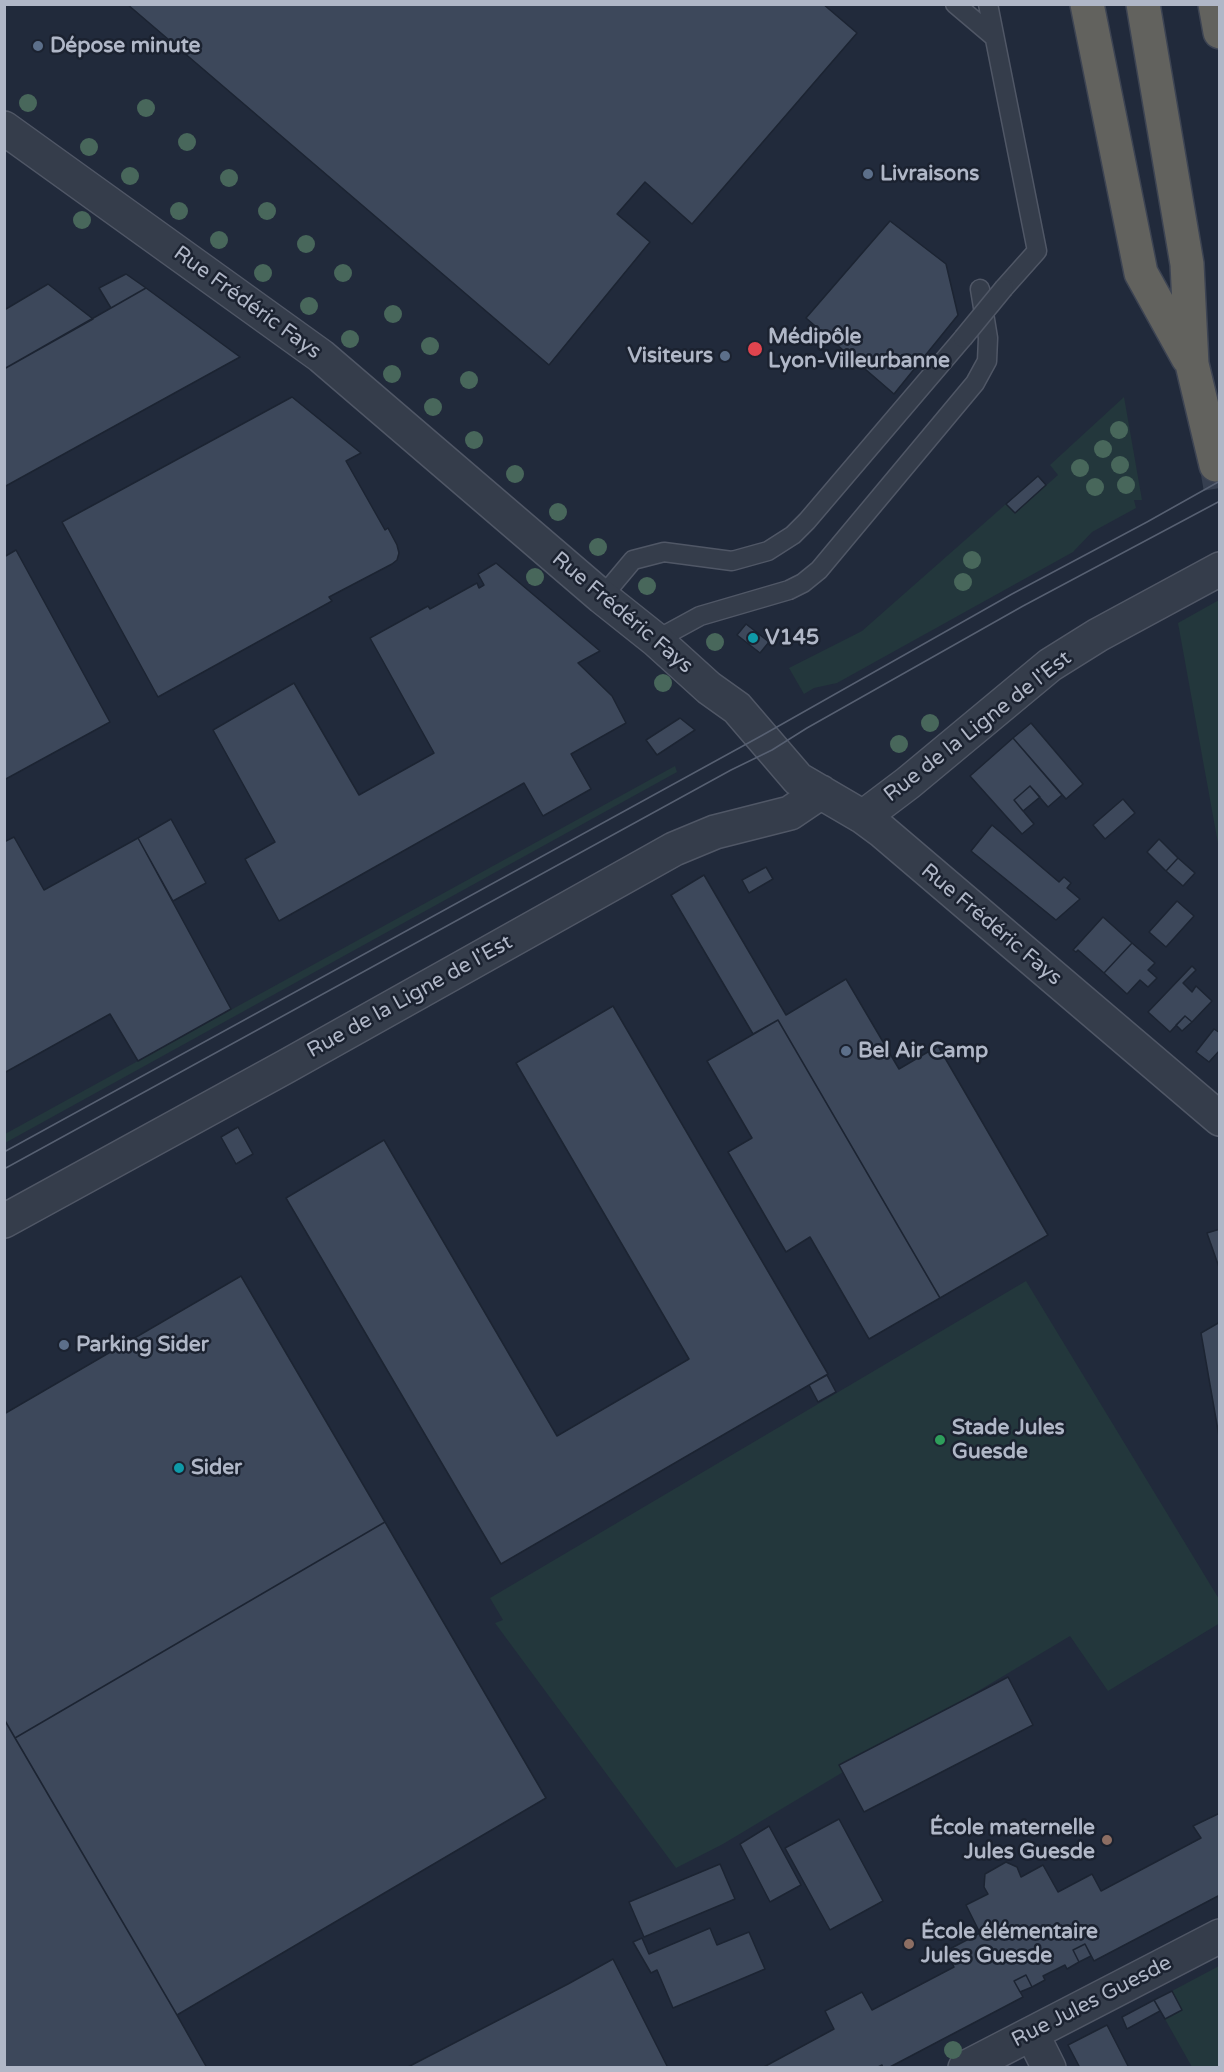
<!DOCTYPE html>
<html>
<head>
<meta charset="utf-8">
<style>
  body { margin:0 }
  #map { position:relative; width:1224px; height:2072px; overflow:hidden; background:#212a3b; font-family:"Varela Round",sans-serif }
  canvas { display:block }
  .frame { position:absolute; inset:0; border:6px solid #b0b7c7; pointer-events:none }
</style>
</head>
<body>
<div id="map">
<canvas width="1224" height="2072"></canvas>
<div class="frame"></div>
</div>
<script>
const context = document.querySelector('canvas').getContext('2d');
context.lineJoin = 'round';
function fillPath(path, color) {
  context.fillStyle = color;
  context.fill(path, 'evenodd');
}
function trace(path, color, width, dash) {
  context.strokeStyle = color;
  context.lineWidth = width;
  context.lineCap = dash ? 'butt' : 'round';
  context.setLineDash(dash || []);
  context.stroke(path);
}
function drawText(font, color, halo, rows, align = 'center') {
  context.font = font + ' "Varela Round",sans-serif';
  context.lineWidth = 5;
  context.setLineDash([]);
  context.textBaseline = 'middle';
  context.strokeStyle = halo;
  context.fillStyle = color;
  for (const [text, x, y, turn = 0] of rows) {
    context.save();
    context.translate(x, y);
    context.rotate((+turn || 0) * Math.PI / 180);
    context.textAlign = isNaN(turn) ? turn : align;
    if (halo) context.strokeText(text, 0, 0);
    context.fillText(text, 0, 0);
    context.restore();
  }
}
const green = new Path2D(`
  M1124 397 1142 500H1134L1136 508 1092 532 1073 552 837 683 814 688 804 694 789 668 862 631 1006 504 1015 513 1058 475 1050 465Z
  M1219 600V849L1178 623Z
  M675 766 677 772 5 1143V1134Z
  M1026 1281 1219 1599 1220 1623 1108 1691 1070 1636 723 1844 676 1868 495 1623 503 1620 490 1598Z
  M1219 1966V2067H1192L1165 2019 1182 2010 1172 1991Z`);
const building = new Path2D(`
  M127 4H823L857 33 692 224 645 182 617 214 650 242 549 365Z
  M890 221 946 264 958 315 894 394 806 318Z
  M126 274 146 288 111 308 99 288Z
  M48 284 93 319 4 369V307L6 309Z
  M146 288 240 357 4 487V369Z
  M292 397 361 453 346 461 385 530 388 528 397 545 399 553 397 560 392 564 329 597 332 601 158 697 62 522Z
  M1038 476 1046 485 1015 513 1006 504Z
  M16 550 110 722 4 780V557Z
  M496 563 600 651 578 663 612 696 626 723 571 754 591 789 543 816 524 783 279 921 245 859 275 842 213 730 294 683 359 795 434 753 370 638 428 606 430 609 477 583 479 588 484 585 478 574Z
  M746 624 769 642 760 653 737 635Z
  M680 718 695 730 657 755 646 740Z
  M1031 723 1083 784 1066 799 1013 738Z
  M1013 738 1062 795 1048 807 1030 786 1014 800 1034 824 1022 834 970 776Z
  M1030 786 1040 797 1023 811 1014 800Z
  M1123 799 1135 813 1105 839 1093 825Z
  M171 819 206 883 173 901 138 838Z
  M992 825 1059 882 1064 877 1071 883 1067 888 1080 899 1056 920 971 851Z
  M14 837 44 890 138 838 231 1009 138 1061 110 1014 4 1073V842Z
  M1159 839 1178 858 1166 871 1147 852Z
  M1178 858 1195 873 1183 886 1166 871Z
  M766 867 773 879 749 893 742 880Z
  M704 875 786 1015 846 979 899 1069 938 1046 1048 1235 940 1298 778 1020 753 1034 671 895Z
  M1177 901 1194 916 1166 947 1149 932Z
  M1103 917 1132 943 1104 973 1078 950 1076 952 1073 950Z
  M1132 943 1155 963 1148 970 1157 978 1148 987 1140 980 1127 994 1104 973Z
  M1192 966 1196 970 1183 983 1192 992 1196 986 1212 1001 1192 1022 1185 1016 1170 1032 1148 1012Z
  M613 1006 828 1374 501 1564 286 1198 384 1140 557 1436 689 1359 516 1063Z
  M1185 1016 1192 1022 1182 1031 1176 1025Z
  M778 1020 940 1298 869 1339 810 1237 786 1252 728 1152 752 1138 707 1061Z
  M1214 1029 1220 1033V1050L1209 1062 1196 1052Z
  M238 1127 253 1154 236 1164 221 1137Z
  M1220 1229V1270L1207 1233Z
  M241 1276 385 1522 15 1738 4 1719V1414Z
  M1220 1322V1442L1201 1333Z
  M827 1375 836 1392 818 1402 809 1385Z
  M385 1522 546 1798 177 2015 15 1738Z
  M1008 1677 1033 1725 864 1812 839 1765Z
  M4 1719 177 2015 207 2068H4Z
  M1220 1813V1895L1094 1961 1085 1944 1073 1950 1079 1962 1067 1969 1065 1965 1043 1976 1045 1980 1032 1987 1026 1975 1014 1981 1023 1997 888 2068H883L882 2065 876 2068H762L834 2029 825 2011 862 1992 872 2010 954 1967 946 1951 980 1933 966 1905 988 1894 984 1887 985 1874 1006 1862 1017 1867 1021 1877 1043 1865 1058 1892 1092 1874 1101 1891 1201 1838 1193 1826Z
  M839 1819 883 1901 830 1930 785 1848Z
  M769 1826 801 1885 770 1902 740 1844Z
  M720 1864 735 1899 644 1937 629 1902Z
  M710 1928 717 1945 749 1932 765 1969 673 2008 657 1970 651 1973 633 1942 642 1938 649 1954Z
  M1085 1944 1091 1956 1079 1962 1073 1950Z
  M613 1959 668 2068H406L568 1984Z
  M1026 1975 1032 1987 1020 1992 1014 1981Z
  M1172 1991 1182 2010 1165 2019 1154 2000Z
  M1154 2000 1160 2011 1127 2029 1122 2017Z
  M1107 2025 1129 2068H1080L1068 2045Z`);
const trunkTunnel = new Path2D(`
  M1216 465 1220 488`);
const service = new Path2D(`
  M955 4 994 37
  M988 4 1037 251 1004 288
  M602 597 633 560 664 552 732 561 768 551 793 535 807 521 963 338
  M656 640 700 616 789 590 803 583 819 570 975 383 987 361 988 338 980 289`);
const minor = new Path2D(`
  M4 128 321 356 602 597 656 640 709 688 737 708 798 779 863 817 882 831 1220 1119
  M863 817 908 783 1050 665 1098 635 1220 569
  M4 1221 285 1067 674 849 715 832 790 813 821 792
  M1032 2034 1049 2068
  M965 2068 1220 1936`);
const trunk = new Path2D(`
  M1087 4 1141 273 1188 358
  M1143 4 1187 264 1192 364 1216 465
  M1215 4 1220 32`);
const tram = new Path2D(`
  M4 1152 761 736 1012 594 1147 522 1220 481
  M4 1169 731 770 772 750 807 728 1023 606 1220 501`);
const serviceBridge = new Path2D(`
  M963 338 1004 288`);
const trees = [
  [28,103],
  [146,108],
  [187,142],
  [89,147],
  [130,176],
  [229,178],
  [179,211],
  [267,211],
  [82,220],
  [219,240],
  [306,244],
  [263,273],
  [343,273],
  [309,306],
  [393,314],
  [350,339],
  [430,346],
  [392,374],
  [469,380],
  [433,407],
  [1119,430],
  [474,440],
  [1103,449],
  [1120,465],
  [1080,468],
  [515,474],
  [1126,485],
  [1095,487],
  [558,512],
  [598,547],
  [972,560],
  [535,577],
  [963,582],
  [647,586],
  [715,642],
  [663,683],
  [930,723],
  [899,744],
  [953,2050]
];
const markers = [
  [38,46,6,"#5c6f8a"],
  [868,174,6,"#5c6f8a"],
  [755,349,8,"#e0444e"],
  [725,356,6,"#5c6f8a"],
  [753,638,6,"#0f9aa8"],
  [846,1051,6,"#5c6f8a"],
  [64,1345,6,"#5c6f8a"],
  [940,1440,6,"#2e9e5b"],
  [179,1468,6,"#0f9aa8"],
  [1107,1840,6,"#8d6e63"],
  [909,1944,6,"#8d6e63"]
];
const poiNames = [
  ["Dépose minute",50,46],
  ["Livraisons",880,174],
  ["Médipôle",768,337],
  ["Lyon-Villeurbanne",768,361],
  ["Visiteurs",713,356,"right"],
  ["V145",765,638],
  ["Bel Air Camp",858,1051],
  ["Parking Sider",76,1345],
  ["Stade Jules",952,1428],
  ["Guesde",952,1452],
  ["Sider",191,1468],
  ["École maternelle",1095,1828,"right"],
  ["Jules Guesde",1095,1852,"right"],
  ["École élémentaire",921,1932],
  ["Jules Guesde",921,1956]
];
const streetNames = [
  ["Rue Frédéric Fays",247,303,36],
  ["Rue Frédéric Fays",622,613,40],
  ["Rue de la Ligne de l'Est",978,727,-38],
  ["Rue Frédéric Fays",991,925,40],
  ["Rue de la Ligne de l'Est",410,997,-29],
  ["Rue Jules Guesde",1092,2002,-27]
];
fillPath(green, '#23373c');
fillPath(building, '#3d485b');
trace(building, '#1c2432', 1.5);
trace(trunkTunnel, '#363f50', 33, [33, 16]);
trace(service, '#505766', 21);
trace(minor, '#505766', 36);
trace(trunk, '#3d4453', 36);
trace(service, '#353d4b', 18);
trace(minor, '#353d4b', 33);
trace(trunk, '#62625e', 33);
trace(tram, '#576072', 1.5);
trace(serviceBridge, '#505766', 21, []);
trace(serviceBridge, '#353d4b', 18);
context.fillStyle = '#48675b';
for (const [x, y] of trees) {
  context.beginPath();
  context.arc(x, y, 9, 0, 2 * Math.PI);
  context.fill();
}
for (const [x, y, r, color] of markers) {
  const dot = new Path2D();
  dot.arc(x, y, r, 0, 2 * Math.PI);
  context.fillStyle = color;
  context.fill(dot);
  trace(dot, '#1b2230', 2);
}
drawText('bold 21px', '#b0b7c7', '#1b2230', poiNames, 'left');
drawText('21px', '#b0b7c7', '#1b2230', streetNames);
</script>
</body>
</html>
